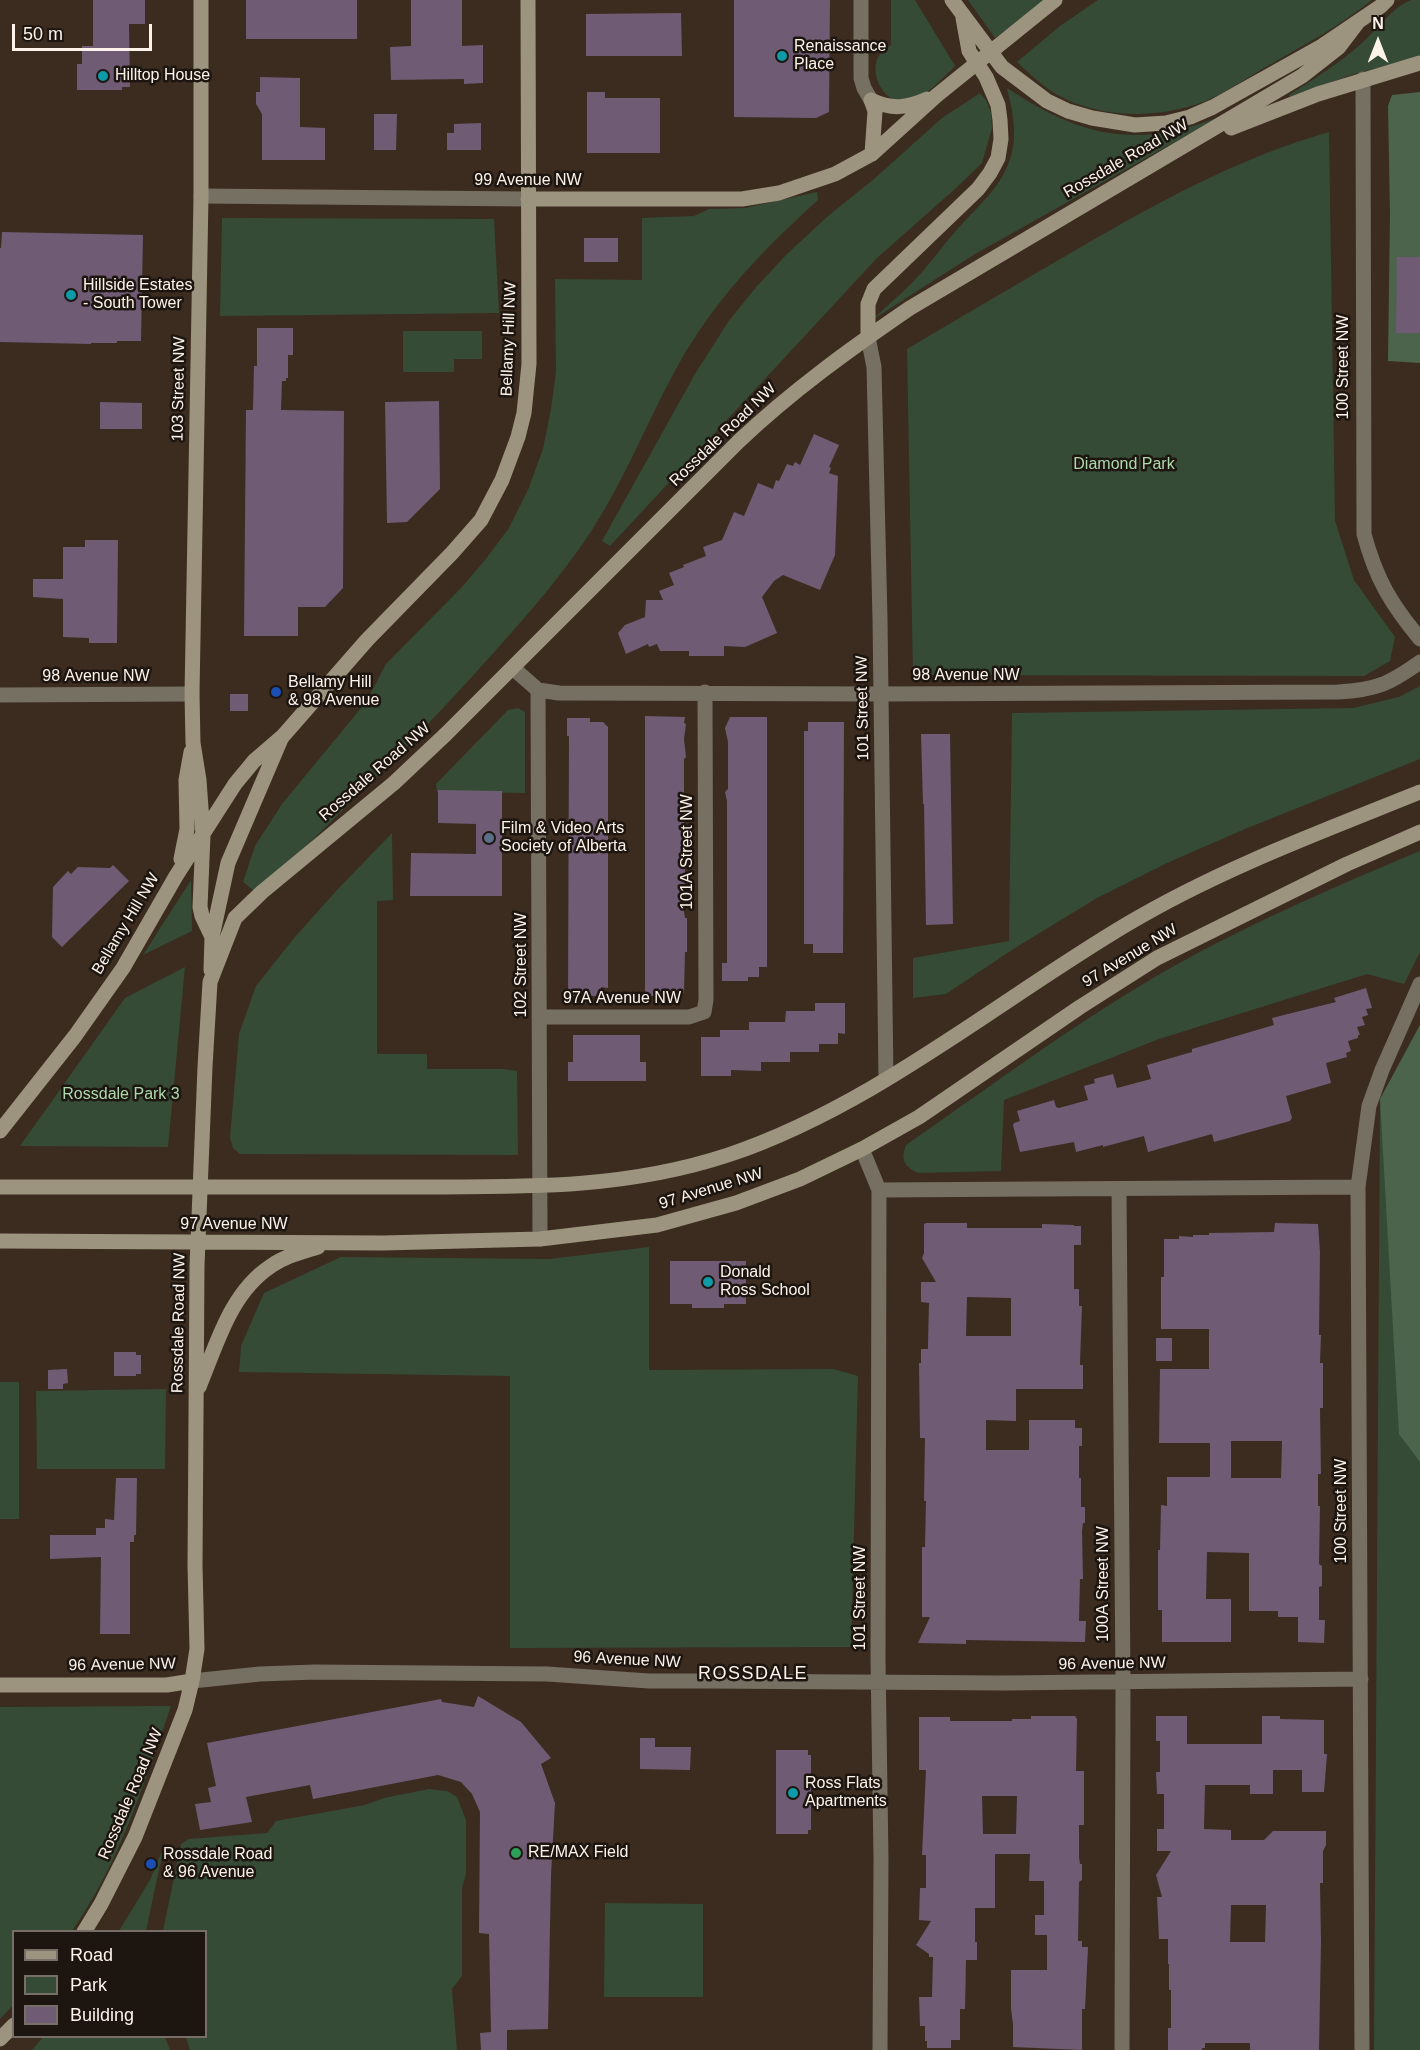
<!DOCTYPE html>
<html>
<head>
<meta charset="utf-8">
<style>
  body { margin:0 }
  #map { position:relative; width:1420px; height:2050px; overflow:hidden; background:#3b2c1f; font-family:Helvetica,sans-serif }
  canvas { display:block }
  .legend { position:absolute; left:12px; top:1930px; width:195px; height:108px; box-sizing:border-box; background:#1d1610; border:2px solid #776e67; margin:0; padding:8px 10px; list-style:none; font-size:18px; color:#fdf3ea }
  .legend li { display:flex; align-items:center; gap:12px; height:30px }
  .legend b { width:30px; border:2px solid #776e67 }
  .north { position:absolute; left:1348px; top:12px; width:60px; height:60px; -webkit-text-stroke:4px #1d1610; paint-order:stroke; rotate:0deg; font-size:16px; font-weight:700; line-height:24px; text-align:center; color:#fdf3ea }
  .north::after { content:''; display:block; margin:auto; width:21px; height:27px; background:#fdf3ea; clip-path:polygon(50% 0,100% 100%,50% 72%,0 100%) }
  .scale { position:absolute; left:12px; top:24px; width:140px; height:27px; box-sizing:border-box; border:3px solid #fdf3ea; border-top:0; padding-left:8px; font-size:18px; line-height:21px; white-space:nowrap; color:#fdf3ea; -webkit-text-stroke:4px #1d1610; paint-order:stroke }
</style>
</head>
<body>
<div id="map">
<canvas width="1420" height="2050"></canvas>
<ul class="legend">
<li><b style="height:8px;background:#9c947e"></b>Road</li>
<li><b style="height:16px;background:#354b36"></b>Park</li>
<li><b style="height:16px;background:#705b75"></b>Building</li>
</ul>
<div class="north">N</div>
<div class="scale">50 m</div>
</div>
<script>
const context = document.querySelector('canvas').getContext('2d');
context.lineJoin = 'round';
function fillPath(path, color) {
  context.fillStyle = color;
  context.fill(path, 'evenodd');
}
function trace(path, color, width, dash) {
  context.strokeStyle = color;
  context.lineWidth = width;
  context.lineCap = dash ? 'butt' : 'round';
  context.setLineDash(dash || []);
  context.stroke(path);
}
function drawText(font, color, halo, rows, align = 'center') {
  context.font = font + ' Helvetica,sans-serif';
  context.lineWidth = 5;
  context.setLineDash([]);
  context.textBaseline = 'middle';
  context.strokeStyle = halo;
  context.fillStyle = color;
  for (const [text, x, y, turn = 0] of rows) {
    context.save();
    context.translate(x, y);
    context.rotate((+turn || 0) * Math.PI / 180);
    context.textAlign = isNaN(turn) ? turn : align;
    if (halo) context.strokeText(text, 0, 0);
    context.fillText(text, 0, 0);
    context.restore();
  }
}
const green = new Path2D(`
  M891 0H915L955 66C946 75 926 96 915 99 912 100 905 102 902 102 881 100 868 70 880 54 883 51 888 48 891 45Z
  M968 0H1048L995 38Z
  M1098 0H1372C1341 25 1306 44 1271 64 1249 76 1226 93 1203 102 1157 119 1099 119 1056 94 1041 85 1030 74 1017 62L1060 26Z
  M1411 0H1420V57L1354 74 1289 97V95C1314 79 1340 63 1362 43 1378 29 1391 8 1411 0Z
  M1007 88C1081 137 1137 150 1221 116L975 254 872 320C889 304 907 289 922 272 933 260 943 245 954 233 976 207 1004 187 1012 152 1017 130 1012 109 1007 88Z
  M980 93 986 100 991 112 992 128 982 163 956 188 877 258 610 546 602 541 695 374 728 322 757 286 787 254 828 216 874 179 942 118Z
  M1329 132 1335 521 1354 580 1395 637 1390 661 1364 676 913 675 907 349C961 317 1015 285 1069 254 1151 206 1237 158 1329 132Z
  M817 192 818 200C760 253 714 300 676 369 647 422 625 479 592 530 564 573 530 612 496 650 423 733 343 810 264 887L253 890 243 882 255 846 282 804 366 702 386 664 462 587 485 560 509 528 528 490 543 449 551 409 556 372 555 279 642 280V218L694 216 709 209 745 208Z
  M222 218 494 219 499 313 220 316Z
  M403 331H482V359H454V372H403Z
  M1420 686V759L1245 829 1167 863 1097 898 1015 948 946 994 913 998V958L1009 941 1012 713 1353 708 1399 697Z
  M518 708 525 712V793L437 792 436 784 508 710Z
  M392 833 393 900 377 901V1054H427V1069H503L517 1071 518 1155 240 1154 233 1148 230 1138 239 1034 256 986 294 938 337 890Z
  M1420 851V952L1404 984 1367 974 1159 1039 1004 1100 1001 1171 918 1173C905 1167 900 1160 906 1145 994 1084 1080 1019 1174 966 1253 922 1336 886 1420 851Z
  M191 880 192 931 143 955Z
  M185 967 168 1147 20 1146 125 998Z
  M1420 1025V2050H1374L1380 1099Z
  M649 1247V1370L833 1369 858 1376 851 1647 510 1648V1376L239 1372 241 1346 264 1293 341 1257 549 1259Z
  M0 1382H19V1519H0Z
  M166 1389 165 1469H37L36 1391Z
  M171 1706C144 1784 119 1864 72 1931L14 1932 13 2005 0 2019V1707Z
  M429 1789 447 1791 457 1797 466 1820V1874L462 1888V1976L452 1989 457 2050H190L186 2037 206 2036V1932L163 1931 181 1844 189 1839 267 1833 276 1821 365 1805 384 1798Z
  M164 1846 146 1931H119L150 1880Z
  M605 1903 703 1904V1997H604Z
  M44 2036 165 2037 170 2050H32Z`);
const forest = new Path2D(`
  M1420 92V363L1388 361 1390 214 1388 106 1392 95Z
  M1420 1025V1462L1399 1434 1380 1099Z`);
const building = new Path2D(`
  M93 0H145V24H129L130 87H122V90H77V64H82V46H93Z
  M246 0H357V39H246Z
  M411 0H462V46L483 45V83L464 84V79L391 80 390 47 411 46Z
  M734 0H830L829 112 816 118 734 117Z
  M681 13 682 56H586V14Z
  M260 77 300 78V127L325 128V160H262V114L256 104V92H260Z
  M587 92H605V98H660V153H587Z
  M374 114H397L396 150H374Z
  M481 123V150H447V133H454V124Z
  M2 232 143 235 141 341H117V343H91V344L0 342V248H1Z
  M584 238H618V262H584Z
  M1397 257H1420V333H1396Z
  M257 328H293V355H288V378H286V381H282L281 410 344 411 343 588 325 607H298V636H244L246 410H253L254 366H257Z
  M439 401 440 489 407 522 387 523 385 402Z
  M100 402 142 403V429H100Z
  M814 434 839 445 829 467 831 468 829 473 838 476 835 555 820 590 783 575 774 581 762 597 777 633 745 647 724 646V656H689V651H660L657 644 649 647 648 644 626 654 618 633 625 625 645 617 646 600H663L659 591 674 585 669 573 684 567 683 565 706 556 703 547 722 540 734 512 744 516 758 483 773 489 776 480 779 481 787 464 793 466 795 462 800 465Z
  M85 540H118L117 643H89V638L63 637V599L33 597V579H63V547H85Z
  M230 694H248V711H230Z
  M645 716 685 717 684 723 686 724 684 739 686 757 684 759V824H686L684 912 685 918H687V952H685L684 993H682V996H645Z
  M730 717H767V967H759V977H748V981H722V963H727V801L725 792 728 789V742L725 728Z
  M567 718H590V722H603L608 727V988L601 987V996H568L569 736H567Z
  M808 722H844L843 953H813V944H804V731H808Z
  M921 734H950L953 924 926 925 924 804H923Z
  M438 790 502 791V896H410L411 853 476 854V824L438 823Z
  M113 865 129 881 62 947 52 937 53 887 68 871 71 874 78 867 110 868Z
  M1366 988 1372 1008 1366 1009 1368 1015 1362 1017 1365 1025 1357 1027 1360 1035H1358V1038L1348 1041 1351 1051 1346 1053 1347 1057 1326 1063 1331 1083 1286 1096 1292 1118 1290 1121 1214 1142 1212 1134 1148 1152 1144 1136 1103 1147V1145L1076 1152 1074 1142 1020 1152 1013 1125 1014 1123 1020 1121 1017 1111 1054 1100 1056 1107 1059 1108 1088 1100 1084 1086 1095 1083 1094 1079 1113 1074 1117 1088 1151 1079 1147 1065 1192 1052V1049L1274 1025 1272 1018 1336 1002 1334 998Z
  M815 1003H845V1034L838 1033V1044H819V1052H790V1062H761V1071L731 1070V1076H701V1037H720V1030H749V1022H785L786 1011H815Z
  M573 1035H640V1062H646V1081H568V1062H573Z
  M926 1223H967V1228H1042V1224L1074 1225V1226H1081V1245H1074V1289H1079V1306H1082L1080 1363V1365H1083V1389H1016V1421L986 1420V1450H1029V1420H1075V1428H1082V1446H1079V1478H1081V1507H1085V1523H1083L1082 1531 1083 1579H1080L1079 1621H1086L1085 1642 966 1640V1644L918 1643 930 1617H922V1547H925L926 1501H924L925 1438H920L919 1363H921V1349H928V1343L929 1303 921 1302V1282H936L922 1258 924 1253V1224ZM967 1297 1011 1298V1336H966Z
  M1275 1223 1318 1224 1320 1252 1319 1335H1321L1320 1363H1323V1408H1320L1321 1474H1318V1506H1320L1319 1564 1322 1566V1586L1319 1587V1620H1325L1324 1643 1298 1642V1617H1278V1611H1249V1553L1207 1552 1206 1599H1231V1642H1162V1610H1158V1550H1160L1161 1505 1167 1506V1477H1210V1443H1159L1160 1369H1209V1329H1161V1277H1164V1239H1179V1236L1193 1237V1235H1209V1233L1274 1232ZM1231 1441H1282L1281 1478H1231Z
  M670 1261H746V1304H724V1308H692V1304H670Z
  M1156 1338H1172V1361H1156Z
  M114 1352H136V1355H141V1374H136V1376H114Z
  M67 1369 68 1383 63 1384V1389H48V1370Z
  M116 1478H137L136 1535H134V1542H130V1634H100L101 1557 50 1559V1535H96V1528H105V1519L114 1520Z
  M478 1696 521 1722 551 1758 541 1764 555 1803 551 1875 548 2029 507 2030V2050H481L480 2033 491 2032 489 1934 479 1933 480 1812 472 1794 461 1782 438 1775 313 1799 310 1785 246 1797 252 1822 200 1830 195 1804 211 1802 208 1788 216 1786 207 1743 441 1699 442 1702 474 1707Z
  M1031 1716H1075L1077 1719 1076 1771H1084V1825H1079V1857L1080 1864H1082V1880L1079 1882 1078 1941H1082V1947H1088L1085 2009H1082V2050L1013 2047V2024L1011 2009V1970H1047V1935H1035V1915H1044V1881H1029L1030 1854H995V1908H975V1942H977V1960H966L965 2009H960V2040H951V2048H927V2041H925V2026H920L919 1997H932L933 1957H929V1954L916 1945 931 1921 919 1920 920 1888H926V1855H922L926 1770H919V1717H950V1721H1012V1719H1031ZM982 1796H1017L1016 1834H983Z
  M1156 1716H1187V1744H1262V1716H1280V1719L1324 1720V1754H1327L1324 1792H1302V1770H1273V1794H1250V1785H1205L1204 1829 1231 1830V1840H1264L1273 1831H1326V1845L1323 1851V1883H1320L1321 1942 1319 2050H1250V2043H1205V2048H1202V2050H1168V2028H1171V1990H1169V1964H1168V1939H1159L1157 1897H1162L1156 1875 1171 1851H1157V1829H1164V1794H1157L1156 1772H1160V1741H1156ZM1231 1905H1266L1265 1942H1230Z
  M640 1738H655V1747H691L690 1770 640 1769Z
  M776 1750H808V1755H811V1830H808V1834H776Z`);
const street = new Path2D(`
  M861 0V78L864 88 871 100
  M1363 79 1364 534C1376 579 1391 604 1420 639
  M201 196 528 199
  M868 337 874 367 880 619 886 1079
  M514 669 538 690 559 693 880 694 1338 692C1376 690 1389 684 1420 662
  M538 690 540 1239
  M0 695 192 694
  M540 1017H689L704 1012 706 1000 705 692
  M862 1149 879 1190 878 1659 881 1858 880 2050
  M1119 1189 1123 1682 1122 2050
  M879 1190 1358 1187
  M192 1681 260 1674 315 1672 547 1674 649 1681H705L1005 1683 1361 1679
  M1362 2050 1358 1187 1369 1106 1382 1070 1420 984`);
const secondary = new Path2D(`
  M201 0V196L192 694 193 743 199 780 203 835 200 907 202 916 212 937
  M952 0 1002 67 1047 101 1068 111 1092 118 1135 125 1166 123 1190 117 1213 107 1322 46 1381 6 1387 0
  M871 100C892 110 907 108 927 99
  M871 100 875 111 872 154
  M1231 128 1318 94 1420 63
  M528 199H742L779 193 835 174 872 154 936 96 1055 0
  M868 337V304L874 289 978 189 990 173 998 158 1001 139 1000 120 998 105 986 77 969 51 963 18
  M181 859 187 829 186 780 191 752
  M211 970 212 937 228 863 281 739
  M0 1131 75 1036 123 968 176 876 235 784 254 761 283 736 367 640 452 553 481 520 502 480 518 437 524 413 529 364 528 0
  M0 1187C127 1187 254 1187 381 1187 500 1186 613 1193 728 1155 874 1106 997 1001 1129 923 1220 869 1321 832 1420 792
  M0 1241 383 1243 540 1239 657 1225 736 1203 800 1179 862 1149 919 1117 1080 1007 1157 958 1347 864 1420 832
  M199 1387C217 1344 230 1293 271 1266 285 1256 302 1252 318 1247
  M0 1685H167L192 1681
  M84 1932 101 1904 135 1837 185 1710 192 1681 197 1649 195 1565 197 1266 205 1067 210 982 235 918 262 892 394 783 446 734 739 441C792 391 850 349 910 308L1302 76 1339 47 1358 22
  M0 2039 14 2025`);
const markers = [
  [782,56,6,"#0f9aa8"],
  [103,76,6,"#0f9aa8"],
  [71,295,6,"#0f9aa8"],
  [276,692,6,"#1a4fb4"],
  [489,838,6,"#5c6f8a"],
  [708,1282,6,"#0f9aa8"],
  [793,1793,6,"#0f9aa8"],
  [516,1853,6,"#2e9e5b"],
  [151,1864,6,"#1a4fb4"]
];
const poiNames = [
  ["Renaissance",794,47],
  ["Place",794,65],
  ["Hilltop House",115,76],
  ["Hillside Estates",83,286],
  ["- South Tower",83,304],
  ["Bellamy Hill",288,683],
  ["& 98 Avenue",288,701],
  ["Film & Video Arts",501,829],
  ["Society of Alberta",501,847],
  ["Donald",720,1273],
  ["Ross School",720,1291],
  ["Ross Flats",805,1784],
  ["Apartments",805,1802],
  ["RE/MAX Field",528,1853],
  ["Rossdale Road",163,1855],
  ["& 96 Avenue",163,1873]
];
const streetNames = [
  ["Rossdale Road NW",1126,159,-30],
  ["99 Avenue NW",528,181],
  ["Bellamy Hill NW",509,339,-88],
  ["100 Street NW",1344,367,-90],
  ["103 Street NW",179,389,-89],
  ["Rossdale Road NW",723,435,-44],
  ["98 Avenue NW",966,676],
  ["98 Avenue NW",96,677],
  ["101 Street NW",863,708,-91],
  ["Rossdale Road NW",375,772,-41],
  ["101A Street NW",688,852,-90],
  ["Bellamy Hill NW",126,924,-59],
  ["97 Avenue NW",1130,956,-31],
  ["102 Street NW",522,965,-90],
  ["97A Avenue NW",622,999],
  ["97 Avenue NW",711,1189,-17],
  ["97 Avenue NW",234,1225],
  ["Rossdale Road NW",179,1323,-89],
  ["100 Street NW",1342,1511,-90],
  ["100A Street NW",1104,1584,-90],
  ["101 Street NW",861,1598,-90],
  ["96 Avenue NW",627,1660,3],
  ["96 Avenue NW",1112,1664,-1],
  ["96 Avenue NW",122,1665,-1],
  ["Rossdale Road NW",131,1794,-67]
];
const parkNames = [
  ["Diamond Park",1124,465],
  ["Rossdale Park 3",121,1095]
];
const neighbourhoodNames = [
  ["ROSSDALE",753,1674]
];
fillPath(green, '#354b36');
fillPath(forest, '#4c644c');
fillPath(building, '#705b75');
trace(street, '#757062', 15);
trace(secondary, '#9c947e', 15);
for (const [x, y, r, color] of markers) {
  const dot = new Path2D();
  dot.arc(x, y, r, 0, 2 * Math.PI);
  context.fillStyle = color;
  context.fill(dot);
  trace(dot, '#1d1610', 2);
}
drawText('16px', '#fdf3ea', '#1d1610', poiNames, 'left');
drawText('16px', '#fdf3ea', '#1d1610', streetNames);
drawText('16px', '#add9ad', '#1d1610', parkNames);
context.letterSpacing = '1.5px';
drawText('18px', '#fdf3ea', '#1d1610', neighbourhoodNames);
context.letterSpacing = '0px';
</script>
</body>
</html>
